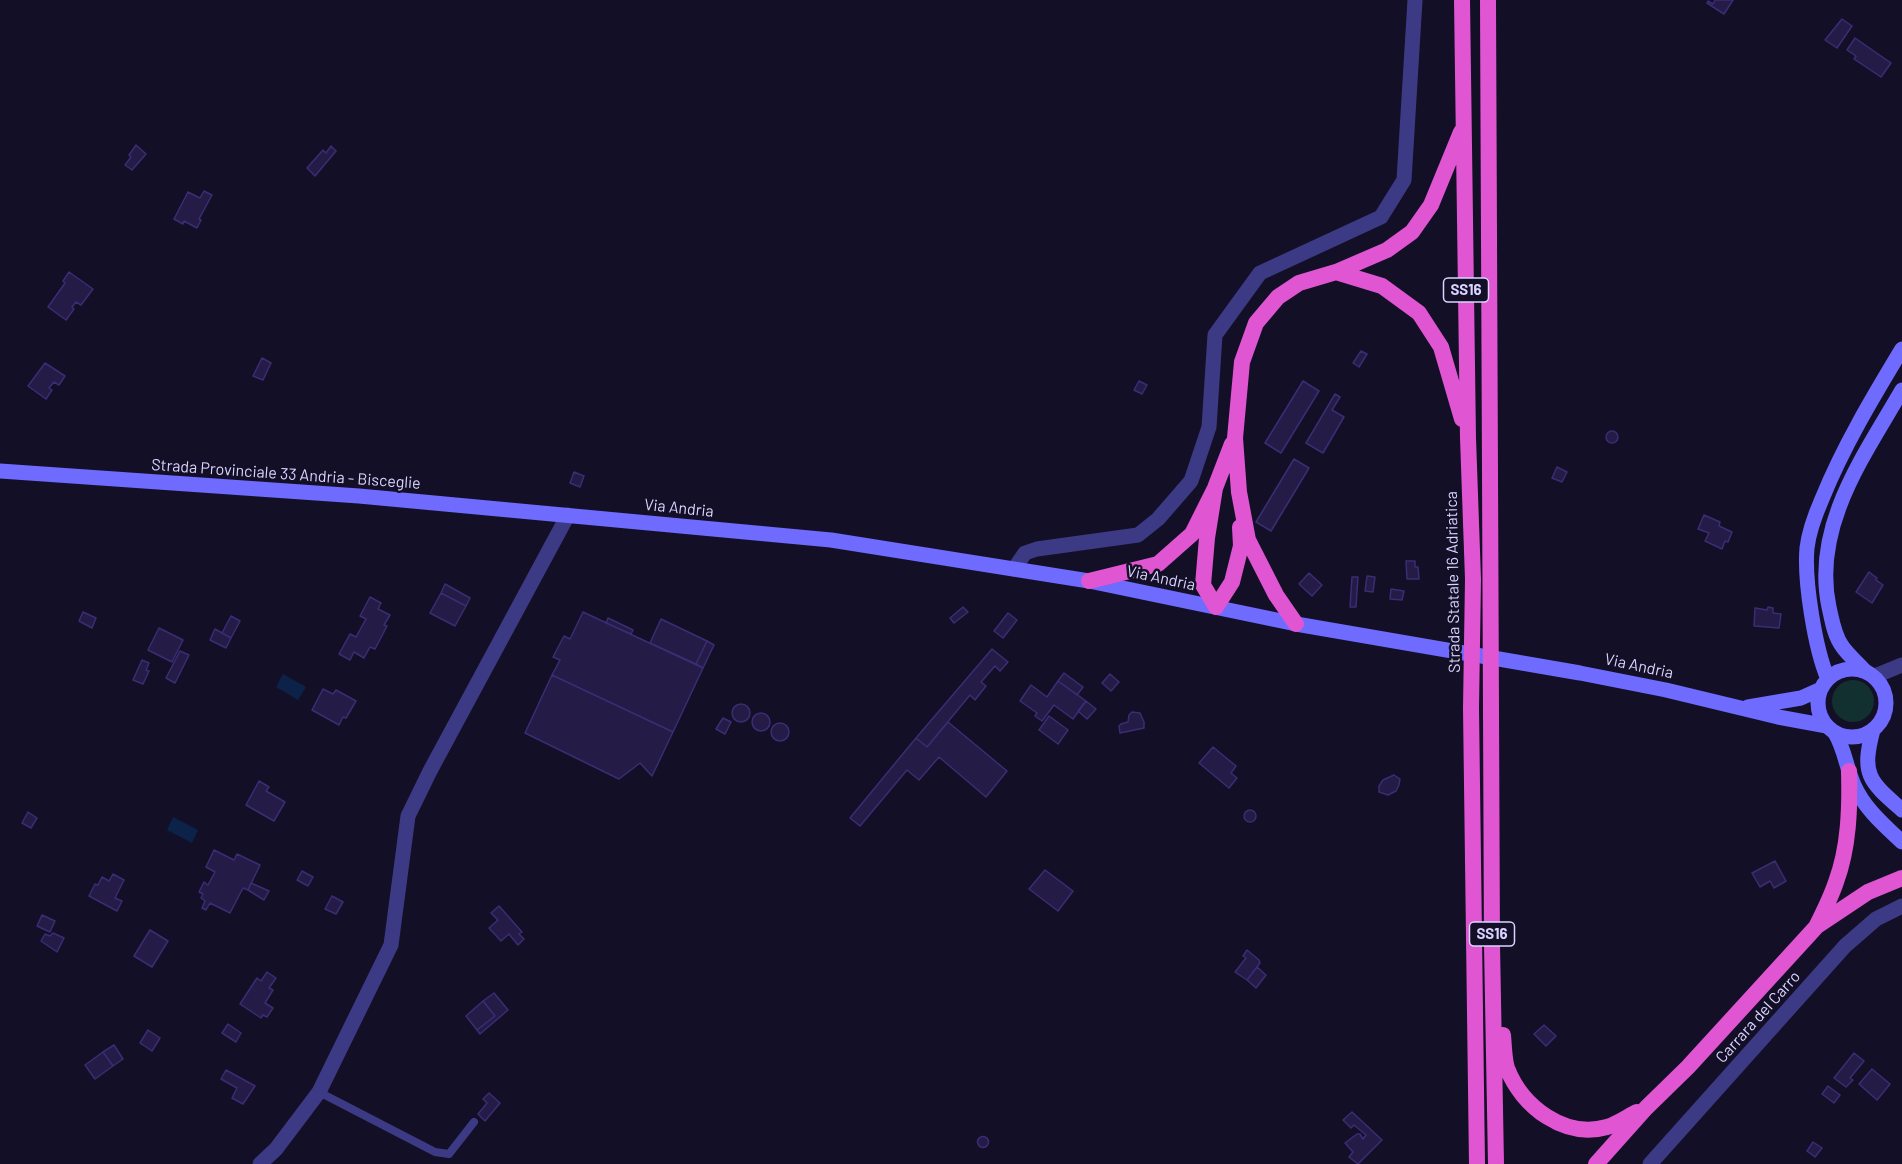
<!DOCTYPE html>
<html>
<head>
<meta charset="utf-8">
<style>
  body { margin:0 }
  canvas { display:block; background:#130f26 }
</style>
</head>
<body>
<canvas width="1902" height="1164"></canvas>
<script>
const context = document.querySelector('canvas').getContext('2d');
context.lineJoin = 'round';
function fillPath(path, color) {
  context.fillStyle = color;
  context.fill(path, 'evenodd');
}
function trace(path, color, width, dash) {
  context.strokeStyle = color;
  context.lineWidth = width;
  context.lineCap = dash ? 'butt' : 'round';
  context.setLineDash(dash || []);
  context.stroke(path);
}
function drawText(font, color, halo, rows, align = 'center') {
  context.font = font + ' Barlow,sans-serif';
  context.lineWidth = 5;
  context.setLineDash([]);
  context.textBaseline = 'middle';
  context.strokeStyle = halo;
  context.fillStyle = color;
  for (const [text, x, y, turn = 0] of rows) {
    context.save();
    context.translate(x, y);
    context.rotate((+turn || 0) * Math.PI / 180);
    context.textAlign = isNaN(turn) ? turn : align;
    if (halo) context.strokeText(text, 0, 0);
    context.fillText(text, 0, 0);
    context.restore();
  }
}
const green = new Path2D(`
  M1832 701a21 21 0 1 1 42 0a21 21 0 1 1-42 0Z`);
const water = new Path2D(`
  M283 674 306 687 298 700 276 687Z
  M173 817 198 830 192 843 167 830Z`);
const building = new Path2D(`
  M1715 0H1733L1724 14 1707 3 1708 1 1713 4Z
  M1842 19 1852 26 1837 48 1825 40Z
  M1855 38 1891 63 1881 77 1854 59 1856 56 1847 50Z
  M136 145 146 154 132 170 125 165 131 157 129 155Z
  M331 146 336 151 315 176 307 168 323 150 326 153Z
  M204 191 212 195 199 219 201 220 197 228 184 221 183 224 174 219 188 192 200 198Z
  M69 272 93 289 81 305 76 302 72 307 74 309 66 320 48 307 65 283 63 281Z
  M1361 351 1367 354 1359 367 1353 363Z
  M262 358 271 363 263 380 253 376Z
  M45 363 65 376 59 385 54 382 49 388 52 390 46 399 28 386Z
  M1139 381 1147 385 1142 394 1134 390Z
  M1303 381 1319 391 1281 453 1265 443Z
  M1335 394 1340 397 1332 410 1344 417 1323 453 1306 443Z
  M1606 437a6 6 0 1 1 12 0a6 6 0 1 1-12 0Z
  M1294 459 1309 468 1271 531 1256 522Z
  M1557 467 1567 472 1562 482 1552 478Z
  M574 472 584 476 580 487 570 483Z
  M1704 515 1720 522 1719 526 1732 532 1728 542 1725 541 1722 549 1705 541 1709 533 1698 529Z
  M1406 561H1415V567H1418L1419 579H1407Z
  M1869 572 1877 578 1876 580 1883 585 1872 603 1856 592Z
  M1309 573 1322 585 1312 596 1299 584Z
  M1367 576 1375 577 1373 592 1365 591Z
  M1352 577H1358L1356 607H1350Z
  M445 584 470 598 466 606 441 593Z
  M1391 589 1404 591 1402 600 1390 599Z
  M441 593 466 606 455 626 430 613Z
  M370 597 381 603 378 609 390 615 384 625 387 626 375 649 370 647 364 658 354 652 350 660 339 654 350 634 356 637 366 619 360 616Z
  M963 607 968 612 954 623 950 618Z
  M1768 607 1773 608V613L1781 614 1779 628 1754 626 1755 608 1767 610Z
  M83 612 96 618 92 628 79 621Z
  M583 612 703 668 673 732 552 675 560 660 553 657 564 636 570 639Z
  M1008 613 1017 620 1003 638 994 631Z
  M231 616 240 621 231 638 222 633Z
  M608 618 633 630 631 634 606 623Z
  M661 619 707 641 696 664 650 643Z
  M159 628 183 640 172 662 148 650Z
  M215 629 231 638 226 648 210 640Z
  M707 641 714 645 703 668 696 664Z
  M992 649 1008 662 1000 671 995 666 981 682 986 686 975 700 970 695 927 747 916 738Z
  M180 651 189 655 175 683 166 678Z
  M142 660 149 663 146 670 149 671 143 684 133 680Z
  M1064 673 1083 687 1077 695 1058 681Z
  M1110 674 1119 682 1111 691 1102 683Z
  M552 675 673 732 652 776 640 763 619 779 525 733Z
  M1058 681 1086 701 1073 719 1054 705 1042 721 1035 716 1037 713 1020 701 1031 685 1047 697Z
  M323 689 333 694 336 690 356 701 346 718 343 717 339 725 312 710Z
  M1086 701 1096 709 1087 719 1078 711Z
  M732 713a9 9 0 1 1 18 0a9 9 0 1 1-18 0Z
  M1132 712 1140 713 1144 722V728L1120 733 1119 726 1121 724 1128 722 1129 715Z
  M752 722a9 9 0 1 1 18 0a9 9 0 1 1-18 0Z
  M1049 716 1068 730 1058 744 1039 730Z
  M723 718 731 722 725 734 716 729Z
  M948 722 1007 771 986 797 939 757 919 780 907 770 860 826 850 818 916 738 927 747Z
  M771 732a9 9 0 1 1 18 0a9 9 0 1 1-18 0Z
  M1213 747 1236 766 1231 773 1237 778 1229 788 1199 763Z
  M1394 775 1400 779 1399 785 1396 791 1388 795 1379 792V786L1383 780Z
  M259 781 269 787 266 791 285 802 274 821 246 805Z
  M1244 816a6 6 0 1 1 12 0a6 6 0 1 1-12 0Z
  M28 812 37 818 31 828 22 823Z
  M214 850 234 860 237 854 260 865 248 890 243 888 230 913 210 903 206 910 202 908 205 901 201 898 203 894 199 892 204 882 208 885 215 872 206 867Z
  M1775 861 1786 881 1774 888 1770 881 1760 887 1752 873Z
  M1045 870 1073 891 1058 911 1029 889Z
  M302 871 313 877 308 886 297 880Z
  M113 874 124 880 115 898 122 901 117 911 89 896 95 884 98 885 102 877 109 881Z
  M251 883 269 891 264 900 248 890Z
  M332 896 343 902 336 914 325 909Z
  M499 906 522 932 519 934 524 939 518 945 509 934 501 941 489 928 498 920 491 913Z
  M42 915 55 921 50 932 37 926Z
  M150 930 168 941 152 967 134 956Z
  M53 933 64 938 57 952 41 941 45 934 50 936Z
  M1247 950 1259 960 1260 963 1247 980 1235 972 1246 958 1243 956Z
  M1257 967 1266 975 1256 988 1247 980Z
  M267 972 276 978 269 988 273 990 265 1003 273 1008 267 1017 263 1015 261 1018 240 1004 257 978 261 981Z
  M494 993 508 1010 480 1034 477 1030 495 1016 483 1001Z
  M483 1001 495 1016 477 1030 466 1016Z
  M228 1024 241 1033 236 1042 222 1033Z
  M1544 1025 1556 1036 1546 1046 1534 1034Z
  M148 1030 160 1038 152 1051 140 1043Z
  M114 1045 123 1059 113 1066 103 1052Z
  M103 1052 113 1066 95 1079 85 1065Z
  M1854 1053 1864 1061 1850 1078 1853 1080 1846 1087 1834 1078Z
  M1872 1069 1890 1084 1877 1100 1859 1084Z
  M226 1070 255 1086 243 1104 232 1098 237 1088 221 1079Z
  M1828 1086 1840 1095 1834 1103 1822 1094Z
  M489 1093 500 1103 485 1121 478 1114 487 1103 483 1099Z
  M1352 1112 1382 1140 1358 1164 1349 1157 1353 1152 1345 1143 1357 1134H1360L1363 1139 1366 1135 1354 1125 1351 1128 1343 1120Z
  M977.5 1142a5.5 5.5 0 1 1 11 0a5.5 5.5 0 1 1-11 0Z
  M1813 1142 1822 1148 1815 1157 1807 1151Z`);
const service = new Path2D(`
  M319 1092 435 1152 449 1154 474 1122`);
const minor = new Path2D(`
  M1014 569 1025 553 1037 549 1138 535 1158 519 1191 481 1209 427 1215 335 1260 273 1381 217 1404 180 1415 0
  M1875 676 1902 665
  M260 1164 276 1149 319 1092 391 945 408 816 430 771 568 515
  M1650 1164 1845 946 1876 919 1902 906`);
const secondary = new Path2D(`
  M0 471 359 496 831 540 1089 581 1296 624 1580 673 1666 690 1778 717 1827 726
  M1818 703a34 34 0 1 1 68 0a34 34 0 1 1-68 0Z
  M1864 670C1857 662 1848 655 1842 646 1834 635 1832 620 1829 607 1812 526 1864 456 1902 390
  M1828 679C1815 649 1804 580 1807 548 1809 531 1815 515 1822 499 1843 447 1873 397 1902 349
  M1748 707 1801 698 1821 689
  M1873 730C1861 775 1869 781 1902 810
  M1835 733C1845 750 1846 767 1854 785 1864 808 1884 825 1902 842`);
const trunk = new Path2D(`
  M1462 0 1468 438 1473 579 1471 708 1477 1164
  M1488 0 1492 945 1496 1164
  M1336 272 1382 286 1419 313 1441 347 1462 419
  M1215 488 1207 538 1203 585 1216 607 1232 582 1241 546 1240 527
  M1089 581 1158 564 1192 534 1215 488 1232 444
  M1296 624 1276 595 1248 540 1239 492 1235 438 1242 362 1256 323 1278 297 1299 283 1336 272 1387 250 1412 232 1431 205 1461 132
  M1817 925C1824 911 1831 897 1836 882 1849 847 1850 808 1849 771
  M1503 1035C1504 1045 1504 1059 1507 1068 1522 1107 1565 1139 1607 1127 1617 1124 1627 1117 1637 1112
  M1596 1164 1646 1108 1688 1067 1817 926 1868 892 1902 878`);
const shields = [
  [1466,290,45],
  [1492,934,45]
];
const shieldNames = [
  ["SS16",1466,290],
  ["SS16",1492,934]
];
const streetNames = [
  ["Strada Provinciale 33 Andria - Bisceglie",286,474,4],
  ["Via Andria",679,508,6],
  ["Via Andria",1161,578,12],
  ["Strada Statale 16 Adriatica",1453,582,-91],
  ["Via Andria",1639,666,12],
  ["Carrara del Carro",1758,1017,-48]
];
fillPath(green, '#12302f');
fillPath(water, '#0c2248');
fillPath(building, '#241b47');
trace(building, '#3b2d73', 1.5);
trace(service, '#3d3a85', 8);
trace(minor, '#3d3a85', 15);
trace(secondary, '#6f6bff', 15);
trace(trunk, '#e055d1', 16);
for (const [x, y, w] of shields) {
  const box = new Path2D();
  box.roundRect(x - w / 2, y - 12, w, 24, 4.5);
  context.fillStyle = '#130f26';
  context.fill(box);
  trace(box, '#d9d4ff', 1.5);
}
drawText('bold 15px', '#d9d4ff', null, shieldNames);
drawText('16px', '#d9d4ff', '#130f26', streetNames);
</script>
</body>
</html>
